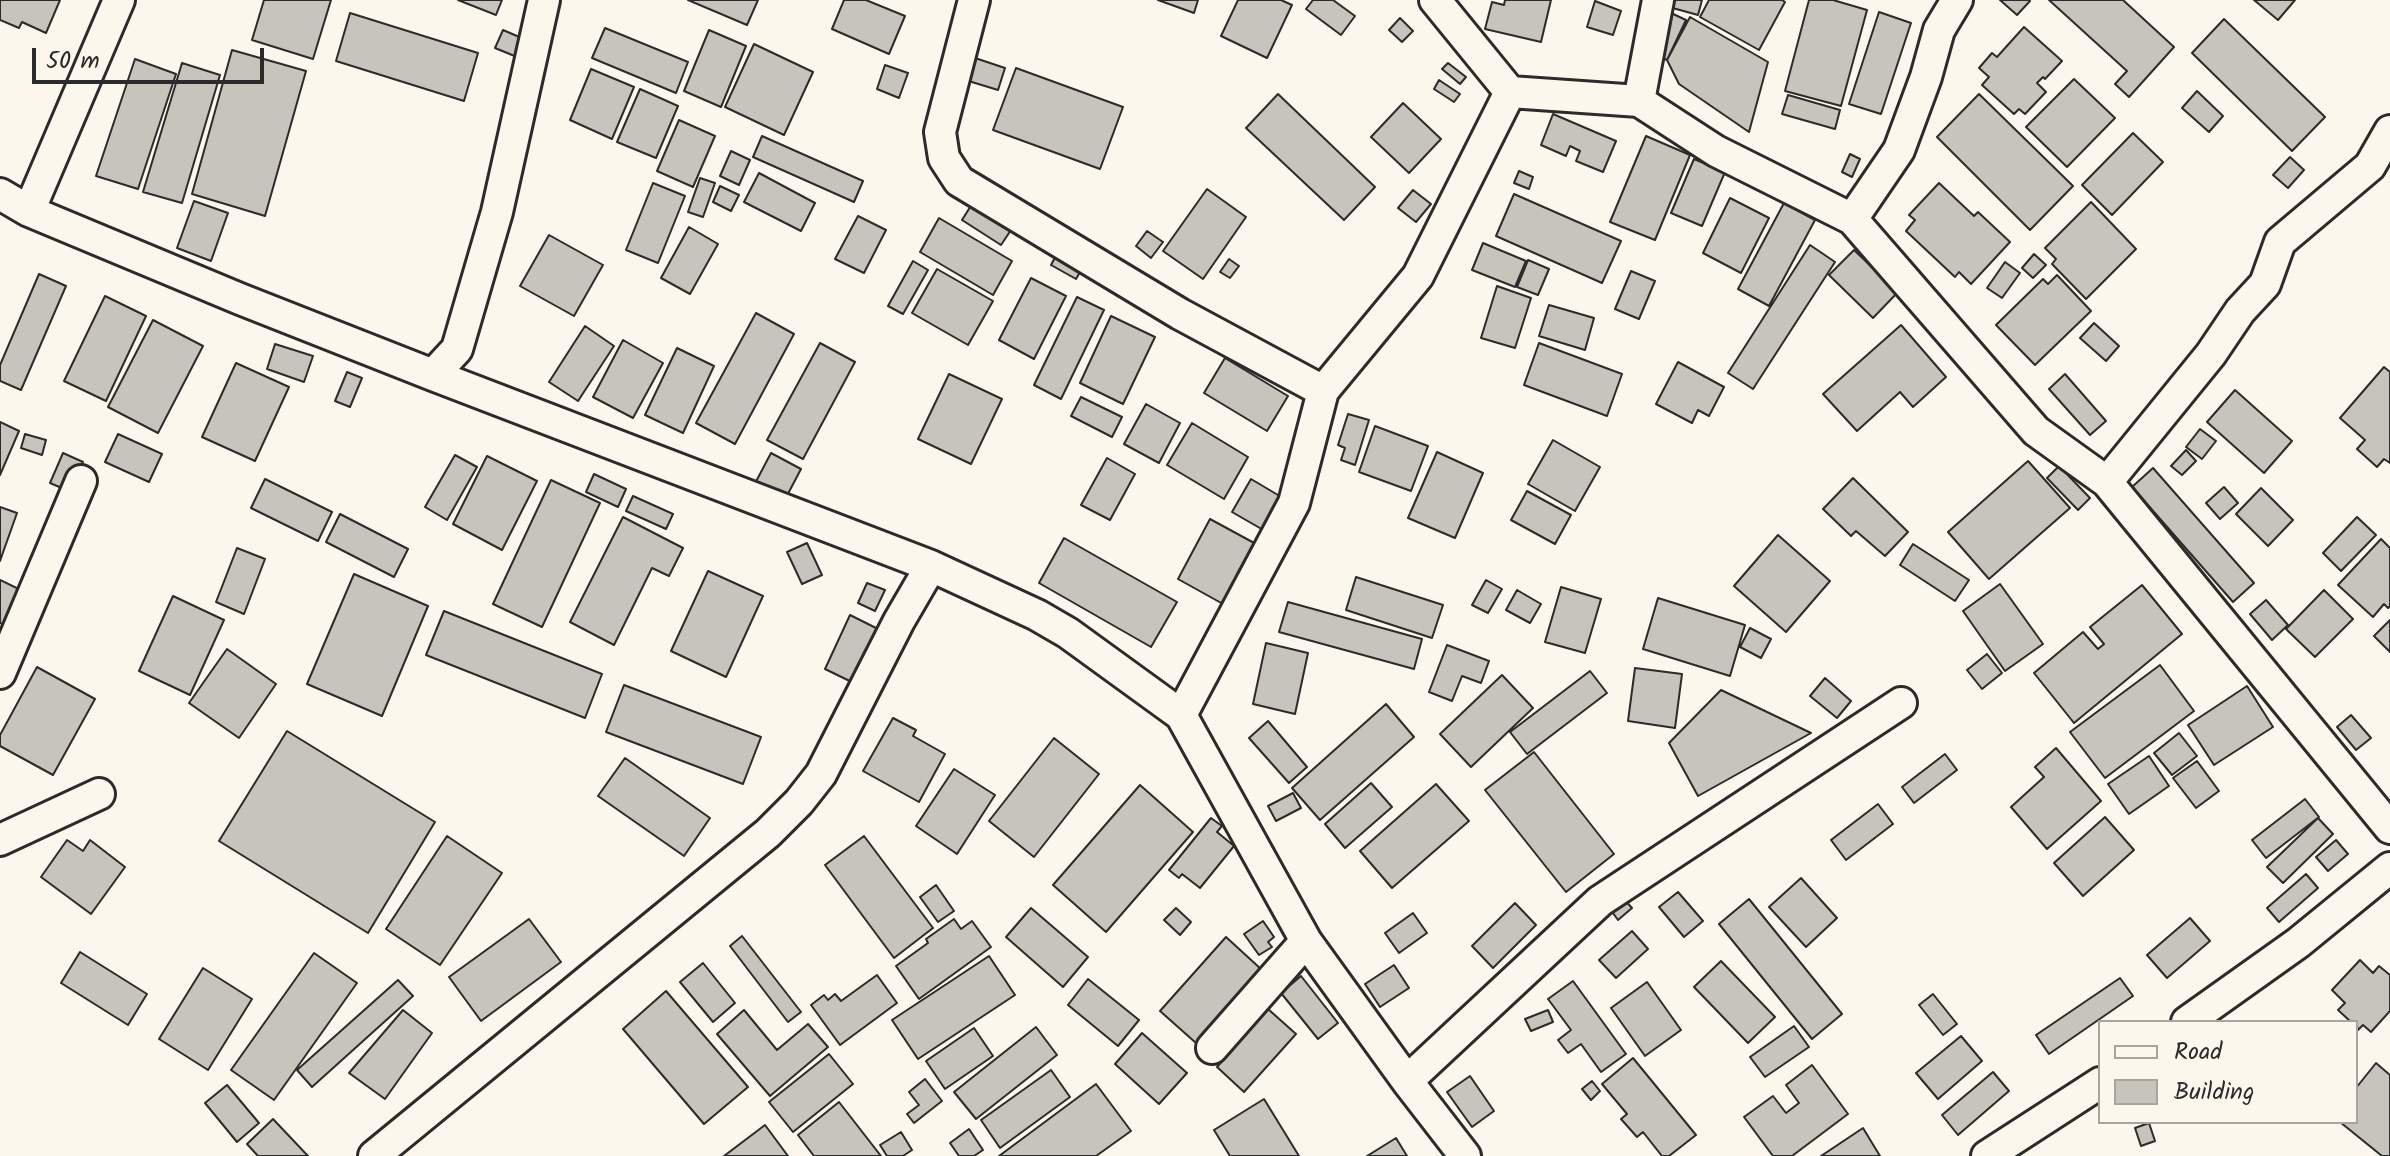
<!DOCTYPE html>
<html>
<head>
<meta charset="utf-8">
<style>
  body { margin:0 }
  #map { position:relative; width:2390px; height:1156px; overflow:hidden; background:#fbf7ec; font-family:Kalam,sans-serif }
  canvas { display:block }
  .legend { position:absolute; left:2098px; top:1020px; width:260px; height:104px; box-sizing:border-box; background:#fbf7ec; border:2px solid #a8a59f; margin:0; padding:10px 14px; list-style:none; font-size:24px; color:#2b2b2b }
  .legend li { display:flex; align-items:center; gap:16px; height:40px }
  .legend b { width:40px; border:2px solid #a8a59f }
  .scale { position:absolute; left:32px; top:48px; width:232px; height:36px; box-sizing:border-box; border:4px solid #2b2b2b; border-top:0; padding-left:10px; font-size:24px; line-height:28px; white-space:nowrap; color:#2b2b2b; -webkit-text-stroke:6px #fbf7ec; paint-order:stroke }
</style>
</head>
<body>
<div id="map">
<canvas width="2390" height="1156"></canvas>
<ul class="legend">
<li><b style="height:10px;background:#fbf7ec"></b>Road</li>
<li><b style="height:22px;background:#c7c4bc"></b>Building</li>
</ul>
<div class="scale">50 m</div>
</div>
<script>
const context = document.querySelector('canvas').getContext('2d');
context.lineJoin = 'round';
function fillPath(path, color) {
  context.fillStyle = color;
  context.fill(path, 'evenodd');
}
function trace(path, color, width, dash) {
  context.strokeStyle = color;
  context.lineWidth = width;
  context.lineCap = dash ? 'butt' : 'round';
  context.setLineDash(dash || []);
  context.stroke(path);
}
const building = new Path2D(`
  M0 0H60L46 33 22 22 19 28 0 20Z
  M264 0H331L313 59 252 40Z
  M458 0H502L496 15Z
  M688 0H758L747 25Z
  M844 0H866L905 16 889 54 832 29Z
  M1158 0H1198L1194 13Z
  M1238 0H1281L1292 5 1267 58 1221 36Z
  M1313 0H1333L1355 16 1341 35 1306 9Z
  M1505 0H1551L1541 42 1485 29 1492 2 1504 5Z
  M1671 0H1702L1698 15 1669 7Z
  M1709 0H1782L1785 2 1759 50 1700 17Z
  M1809 0H1833L1867 10 1841 106 1785 91Z
  M2000 0H2029L2030 1 2017 15Z
  M2049 0H2123L2174 47 2129 97 2115 84 2127 71Z
  M2254 0H2295L2278 20Z
  M1595 1 1621 11 1613 35 1587 27Z
  M1879 12 1911 23 1881 114 1849 104Z
  M350 13 478 53 464 101 336 61Z
  M1671 13 1686 20 1667 60 1653 54Z
  M1690 17 1768 62 1749 132 1679 84 1667 60Z
  M1400 18 1413 31 1402 42 1389 30Z
  M2224 19 2325 117 2292 151 2192 53Z
  M2024 27 2062 61 2045 79 2043 77 2037 83 2046 92 2025 114 2019 109 2014 114 1982 85 1989 77 1979 68 1992 53 1997 57Z
  M605 28 688 62 676 93 592 58Z
  M503 30 524 39 517 57 495 48Z
  M709 30 746 46 721 107 684 91Z
  M754 44 813 72 784 135 725 107Z
  M232 50 306 71 265 216 192 194Z
  M969 56 1005 68 998 90 962 79Z
  M135 59 176 74 138 189 96 176Z
  M182 63 220 75 182 203 143 192Z
  M1448 63 1466 77 1460 84 1442 69Z
  M885 65 908 73 899 98 877 89Z
  M1016 68 1123 107 1100 169 993 130Z
  M591 69 634 87 612 139 570 120Z
  M2074 79 2115 118 2067 167 2026 127Z
  M1439 80 1460 94 1454 102 1434 89Z
  M640 89 678 106 656 158 617 142Z
  M2197 91 2223 116 2209 132 2182 108Z
  M1278 94 1375 187 1344 220 1246 128Z
  M1979 94 2073 186 2030 230 1937 137Z
  M1788 95 1840 110 1835 129 1782 114Z
  M1403 103 1441 139 1409 173 1371 137Z
  M1553 114 1616 141 1603 172 1576 161 1580 151 1570 146 1566 156 1541 145Z
  M679 120 715 136 693 187 657 171Z
  M2133 133 2163 162 2112 215 2082 185Z
  M762 136 863 181 854 202 753 157Z
  M1646 136 1690 155 1655 240 1610 222Z
  M731 151 750 160 739 185 720 176Z
  M1850 154 1860 159 1852 177 1842 172Z
  M2290 157 2304 170 2288 188 2273 175Z
  M1694 159 1725 172 1702 226 1671 213Z
  M1519 171 1533 177 1529 189 1514 183Z
  M759 173 815 203 801 231 744 202Z
  M700 178 715 183 703 217 688 212Z
  M653 183 685 196 658 263 626 250Z
  M1939 183 1974 216 1978 212 2010 242 1971 284 1959 272 1955 277 1906 231 1915 220 1909 215Z
  M720 186 739 195 731 211 713 202Z
  M1207 189 1246 217 1203 279 1163 251Z
  M1413 190 1431 204 1416 222 1398 208Z
  M1514 194 1621 241 1602 283 1496 236Z
  M1730 198 1769 218 1741 273 1703 253Z
  M194 201 228 213 211 261 177 248Z
  M2091 202 2136 249 2086 299 2052 264 2056 259 2045 248Z
  M1784 203 1815 220 1769 306 1738 289Z
  M972 204 1011 230 1001 245 962 220Z
  M858 216 886 230 864 273 835 259Z
  M939 218 1012 261 993 295 920 252Z
  M689 227 718 244 690 294 661 278Z
  M1147 231 1163 242 1151 258 1136 246Z
  M549 235 603 265 574 316 520 286Z
  M1483 243 1526 261 1515 287 1472 270Z
  M1810 245 1835 262 1753 389 1728 373Z
  M1060 248 1086 262 1076 279 1051 265Z
  M1854 250 1898 292 1873 318 1829 275Z
  M2034 254 2046 265 2033 278 2022 268Z
  M1229 259 1239 266 1230 278 1220 272Z
  M1528 260 1549 269 1538 295 1517 287Z
  M913 261 928 270 903 314 888 306Z
  M2005 262 2020 273 2002 298 1987 288Z
  M937 269 993 301 968 345 912 313Z
  M1631 271 1655 281 1639 319 1615 309Z
  M39 274 66 286 21 390 0 381V365Z
  M2057 275 2091 311 2035 365 1996 325 2043 279 2048 284Z
  M1031 278 1066 296 1034 359 999 340Z
  M1497 286 1531 298 1515 348 1481 338Z
  M105 296 146 316 106 401 64 381Z
  M1077 297 1104 310 1061 399 1034 385Z
  M1549 305 1594 318 1585 350 1539 336Z
  M756 313 794 334 735 444 696 423Z
  M1111 316 1155 337 1123 404 1080 383Z
  M153 320 203 346 158 433 108 407Z
  M2094 323 2119 346 2106 361 2080 338Z
  M1901 325 1946 377 1913 407 1900 392 1857 431 1823 394Z
  M585 326 614 346 578 401 549 382Z
  M623 340 663 363 633 418 593 397Z
  M820 343 855 362 803 459 767 440Z
  M1539 343 1622 374 1607 416 1524 385Z
  M275 344 313 356 304 382 267 369Z
  M677 348 714 366 683 433 645 415Z
  M1225 358 1288 396 1267 431 1204 393Z
  M1678 362 1724 387 1709 416 1698 410 1692 423 1656 404Z
  M236 363 289 387 255 461 202 437Z
  M2384 367 2390 372V463L2384 459 2377 467 2357 449 2365 440 2340 418Z
  M347 372 362 378 350 407 335 401Z
  M949 374 1002 399 971 464 918 439Z
  M2065 374 2106 421 2090 435 2049 389Z
  M2235 390 2292 441 2264 473 2207 422Z
  M1081 397 1122 417 1112 437 1071 416Z
  M1146 404 1180 423 1159 463 1124 444Z
  M1348 414 1369 420 1355 465 1341 460 1345 448 1338 445Z
  M0 422 19 431 0 475Z
  M1192 423 1248 457 1224 499 1167 465Z
  M1375 426 1428 446 1411 491 1359 472Z
  M2200 429 2216 441 2202 459 2186 447Z
  M25 434 46 440 42 455 21 448Z
  M118 434 162 454 149 482 105 462Z
  M1553 440 1600 467 1575 511 1528 484Z
  M2186 450 2196 461 2182 475 2171 466Z
  M1437 452 1483 473 1455 538 1408 518Z
  M63 453 83 462 71 492 50 483Z
  M771 453 801 469 781 507 751 491Z
  M455 455 477 467 447 520 425 507Z
  M487 456 537 481 502 550 453 524Z
  M1107 458 1135 474 1110 520 1081 505Z
  M2028 461 2070 508 1989 579 1948 532Z
  M2059 466 2090 498 2078 510 2047 478Z
  M2153 468 2254 583 2233 602 2132 487Z
  M594 474 626 489 618 507 586 492Z
  M1853 478 1908 532 1885 556 1856 531 1851 536 1823 509Z
  M265 479 332 512 318 541 251 508Z
  M1251 479 1283 498 1265 531 1232 512Z
  M551 480 600 503 542 627 493 604Z
  M2224 487 2238 503 2220 519 2206 503Z
  M2261 488 2293 520 2268 546 2236 514Z
  M1527 491 1571 515 1555 544 1511 520Z
  M633 496 673 514 666 529 626 511Z
  M0 507 17 513 0 561Z
  M340 514 408 549 394 577 326 542Z
  M623 517 683 548 669 576 652 568 614 645 570 622Z
  M2357 517 2376 535 2341 571 2323 553Z
  M1210 519 1256 544 1223 604 1178 579Z
  M1778 535 1830 581 1786 632 1734 586Z
  M1064 538 1177 602 1151 647 1039 583Z
  M2381 539 2390 548V606L2388 608 2384 604 2373 617 2338 585Z
  M807 543 822 575 802 584 787 552Z
  M1913 544 1969 580 1955 601 1900 565Z
  M237 548 265 559 244 614 216 602Z
  M708 571 763 596 726 677 671 651Z
  M354 574 428 606 382 716 307 684Z
  M1356 577 1443 605 1432 638 1346 610Z
  M0 580 31 595 14 630 0 623Z
  M1486 580 1502 589 1488 613 1472 605Z
  M867 583 885 590 875 611 858 603Z
  M2000 584 2043 644 2005 671 1963 611Z
  M2142 585 2182 634 2074 723 2034 673 2083 632 2098 649 2104 644 2090 627Z
  M1561 587 1601 599 1585 653 1545 642Z
  M1517 590 1541 604 1530 623 1506 610Z
  M2324 590 2353 619 2315 657 2286 629Z
  M173 596 224 620 190 695 139 671Z
  M1658 598 1745 625 1730 676 1643 649Z
  M2266 600 2288 625 2272 640 2250 614Z
  M1288 602 1422 639 1414 669 1279 632Z
  M444 611 602 674 585 718 426 655Z
  M850 615 888 634 862 687 825 669Z
  M2390 620V652L2374 636Z
  M1750 628 1771 639 1761 658 1740 647Z
  M1266 643 1308 653 1295 714 1253 704Z
  M1447 645 1489 661 1481 683 1462 676 1452 701 1429 692Z
  M227 649 276 684 239 738 189 703Z
  M1987 654 2002 673 1982 689 1967 670Z
  M2160 665 2194 711 2105 778 2070 732Z
  M37 667 95 699 53 775 0 746V735Z
  M1635 668 1682 674 1675 728 1628 721Z
  M1590 671 1607 693 1527 754 1510 732Z
  M1502 675 1533 708 1471 767 1440 734Z
  M1825 678 1851 701 1837 718 1810 696Z
  M624 685 761 737 743 784 606 732Z
  M2247 686 2273 727 2214 765 2188 725Z
  M1721 690 1811 733 1698 796 1669 743Z
  M1386 704 1414 737 1320 820 1292 788Z
  M2351 715 2371 738 2356 750 2337 727Z
  M893 718 916 730 913 736 945 754 919 802 863 771Z
  M1268 721 1307 767 1289 783 1249 738Z
  M287 731 435 822 368 933 219 841Z
  M2179 733 2197 756 2172 775 2154 753Z
  M1054 738 1099 774 1034 857 989 821Z
  M2056 748 2101 801 2047 849 2011 807 2044 777 2035 767Z
  M1534 752 1614 854 1566 892 1485 790Z
  M1945 754 1957 770 1914 803 1902 787Z
  M2149 756 2169 786 2129 814 2108 784Z
  M625 758 710 818 684 856 598 796Z
  M2197 761 2219 791 2196 808 2173 778Z
  M954 769 995 795 957 854 916 826Z
  M1371 783 1392 807 1345 848 1325 824Z
  M1436 784 1469 821 1392 888 1360 851Z
  M1140 785 1193 832 1106 932 1053 885Z
  M1293 793 1301 808 1276 821 1268 806Z
  M2305 799 2319 817 2266 858 2252 840Z
  M1878 804 1893 824 1846 860 1831 840Z
  M2105 817 2134 850 2083 896 2054 863Z
  M1211 818 1222 826 1217 832 1234 846 1200 888 1182 874 1179 878 1169 870Z
  M2318 818 2333 834 2283 883 2267 867Z
  M447 836 502 873 440 965 386 929Z
  M864 836 933 928 894 958 825 865Z
  M67 840 83 851 90 840 125 867 91 914 41 877Z
  M2336 840 2348 854 2328 871 2316 857Z
  M2306 874 2318 888 2279 922 2267 908Z
  M1801 878 1837 918 1806 947 1769 907Z
  M936 885 954 911 938 922 920 897Z
  M1678 892 1703 921 1684 937 1659 907Z
  M1623 898 1632 908 1618 920 1610 909Z
  M1749 899 1842 1014 1812 1039 1719 924Z
  M1515 903 1536 925 1493 968 1472 946Z
  M1031 908 1088 957 1063 987 1006 937Z
  M1176 908 1191 922 1180 935 1164 920Z
  M1413 913 1427 933 1399 953 1385 933Z
  M2190 918 2210 941 2167 978 2147 955Z
  M529 919 561 962 481 1021 449 977Z
  M954 919 961 929 972 921 991 947 919 999 896 966 928 943 926 939Z
  M1263 921 1274 937 1268 942 1272 947 1259 955 1244 934Z
  M1632 931 1648 949 1616 978 1599 960Z
  M742 936 801 1012 788 1022 730 946Z
  M1226 937 1262 970 1196 1043 1160 1011Z
  M80 952 147 994 128 1025 61 983Z
  M314 953 357 983 274 1100 231 1070Z
  M989 956 1015 995 918 1059 892 1020Z
  M2360 960 2373 973 2379 966 2390 975V1011L2371 1032 2363 1025 2358 1030 2356 1022H2351L2338 1010 2345 1003 2332 990Z
  M1721 961 1775 1017 1748 1043 1694 987Z
  M703 963 735 1003 713 1022 680 982Z
  M1394 965 1409 988 1380 1007 1365 984Z
  M203 968 252 999 208 1070 159 1039Z
  M877 975 897 1003 840 1045 811 1005 824 995 828 1000 835 994 841 1001Z
  M1301 976 1338 1023 1318 1039 1281 993Z
  M2120 978 2133 996 2049 1054 2036 1035Z
  M1088 979 1139 1020 1118 1046 1068 1005Z
  M398 980 413 996 312 1087 297 1070Z
  M1573 981 1626 1054 1601 1072 1581 1044 1568 1053 1558 1040 1571 1030 1548 999Z
  M1647 982 1681 1030 1645 1056 1611 1008Z
  M666 991 748 1087 704 1124 623 1029Z
  M1933 994 1957 1024 1943 1035 1919 1005Z
  M1268 1009 1296 1034 1244 1092 1217 1067Z
  M403 1010 432 1033 385 1099 349 1073Z
  M744 1010 777 1050 808 1024 828 1047 770 1096 717 1034Z
  M1548 1010 1553 1022 1531 1031 1525 1019Z
  M1794 1026 1809 1047 1765 1077 1750 1057Z
  M1036 1027 1057 1055 976 1119 954 1092Z
  M974 1028 993 1056 945 1089 926 1061Z
  M1142 1033 1187 1073 1159 1104 1115 1064Z
  M1961 1036 1982 1061 1938 1099 1916 1073Z
  M829 1054 853 1084 793 1132 769 1102Z
  M1633 1058 1696 1135 1669 1156H1662L1643 1132 1637 1137 1621 1119 1627 1114 1602 1084Z
  M2376 1063 2390 1075V1156H2382L2340 1122H2356V1088Z
  M1812 1065 1848 1114 1792 1156H1773L1744 1117 1773 1096 1786 1113 1799 1103 1786 1085Z
  M1051 1070 1070 1097 1000 1148 981 1120Z
  M1993 1072 2009 1091 1958 1135 1942 1115Z
  M1470 1076 1494 1111 1472 1127 1447 1092Z
  M925 1079 942 1101 914 1123 907 1114 919 1105 909 1092Z
  M1592 1081 1600 1091 1591 1100 1582 1089Z
  M1096 1084 1131 1131 1096 1156H999Z
  M227 1085 259 1123 237 1142 205 1103Z
  M1264 1099 1299 1156H1230L1214 1130Z
  M839 1102 881 1156H814L798 1135Z
  M273 1119 308 1156H258L247 1144Z
  M2149 1123 2155 1141 2141 1146 2135 1128Z
  M765 1125 788 1156H724Z
  M1863 1128 1880 1156H1821Z
  M969 1129 983 1150 974 1156H959L950 1143Z
  M901 1132 912 1150 903 1156H887L880 1145Z
  M1396 1138 1407 1156H1367Z`);
const street = new Path2D(`
  M974 0 940 132 944 158 959 181 1180 314 1323 391
  M1435 0 1510 92 1639 101 1716 151 1852 219 2036 431 2107 482 2390 828
  M1639 101 1658 0
  M0 194 29 211 240 299 433 375 931 566 1037 615 1068 633 1181 715 1306 941 1407 1081 1465 1156
  M29 211 119 0
  M1852 219 1899 150 1926 77 1939 30 1957 0
  M433 375 457 349 497 212 544 0
  M2107 482 2211 354 2240 311 2265 284 2280 242 2370 166 2390 131
  M0 673 81 481
  M1181 715 1294 503 1323 391 1418 276 1510 92
  M0 840 99 794
  M2187 1022 2298 943 2390 868
  M1212 1048 1306 941
  M1407 1081 1600 901 1901 703
  M374 1156 768 833 799 802 821 774 899 621 931 566
  M1987 1156 2100 1083`);
fillPath(building, '#c7c4bc');
trace(building, '#2b2b2b', 2);
trace(street, '#2b2b2b', 36);
trace(street, '#fbf7ec', 30);
</script>
</body>
</html>
